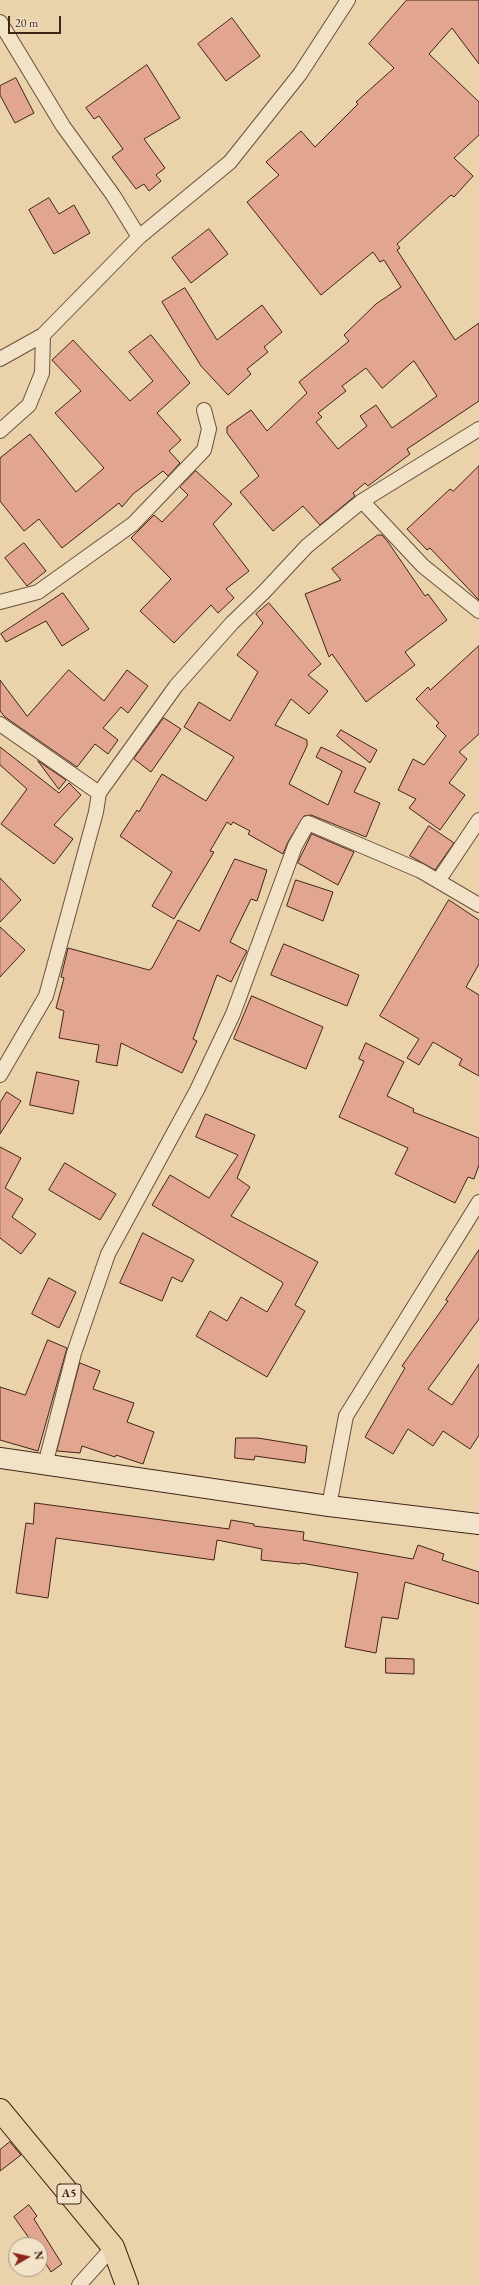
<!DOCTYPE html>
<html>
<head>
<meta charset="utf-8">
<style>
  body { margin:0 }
  #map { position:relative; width:479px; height:2285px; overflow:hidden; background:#ead2ab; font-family:"EB Garamond",serif }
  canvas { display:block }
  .north { position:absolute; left:8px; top:2237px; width:40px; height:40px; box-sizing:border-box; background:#f1e2c8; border:1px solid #ab9682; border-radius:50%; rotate:81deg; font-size:11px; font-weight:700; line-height:16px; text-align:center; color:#412418 }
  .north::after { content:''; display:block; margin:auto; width:14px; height:18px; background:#8f2418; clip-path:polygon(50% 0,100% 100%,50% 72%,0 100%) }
  .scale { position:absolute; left:8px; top:16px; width:53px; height:18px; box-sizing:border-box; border:2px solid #412418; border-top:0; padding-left:5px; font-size:12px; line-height:14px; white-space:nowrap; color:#412418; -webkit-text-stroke:3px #f1e2c8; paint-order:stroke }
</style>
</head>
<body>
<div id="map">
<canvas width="479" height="2285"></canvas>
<div class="north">N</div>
<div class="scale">20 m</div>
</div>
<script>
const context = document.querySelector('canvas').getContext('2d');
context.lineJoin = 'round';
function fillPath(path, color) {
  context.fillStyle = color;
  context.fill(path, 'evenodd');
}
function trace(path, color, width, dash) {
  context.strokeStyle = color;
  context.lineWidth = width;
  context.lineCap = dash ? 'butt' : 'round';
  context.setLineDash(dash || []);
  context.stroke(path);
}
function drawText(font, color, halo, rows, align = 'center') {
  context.font = font + ' "EB Garamond",serif';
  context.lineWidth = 4;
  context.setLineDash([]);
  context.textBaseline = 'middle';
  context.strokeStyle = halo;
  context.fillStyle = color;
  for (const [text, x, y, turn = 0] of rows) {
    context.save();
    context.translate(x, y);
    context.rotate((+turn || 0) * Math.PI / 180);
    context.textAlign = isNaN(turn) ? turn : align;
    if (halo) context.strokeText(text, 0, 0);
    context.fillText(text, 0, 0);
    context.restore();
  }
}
const building = new Path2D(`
  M407 0H479V64L452 28 429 54 479 102V135L454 158 473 176 454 197 451 195 397 244 400 248 397 250 455 340 479 323V401L407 449 410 454 368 486 365 483 353 493 355 496 320 525 303 506 273 531 240 492 259 476 227 433V427L251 410 267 431 307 393 299 382 349 341 344 335 376 304 401 287 384 260 380 262 373 252 321 295 247 202 279 175 266 162 301 131 315 147 358 104 356 102 394 68 369 44ZM414 361 437 396 392 428 376 405 360 416 367 426 338 449 316 422 322 417 318 413 346 391 342 386 366 368 382 388Z
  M232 18 260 56 226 81 198 44Z
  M147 65 180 118 144 139 165 168 156 175 161 181 149 191 144 184 136 189 112 157 123 149 99 116 94 119 86 108Z
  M16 78 34 113 15 123 0 95V86Z
  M49 198 59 214 74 205 90 233 54 254 29 210Z
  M209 229 228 254 191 283 172 258Z
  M185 288 217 340 262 305 282 332 264 347 268 352 247 369 251 374 228 395 201 366 162 302Z
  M151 335 190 383 157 413 181 440 169 451 180 463 168 476 163 471 133 494 122 507 119 503 62 548 39 519 24 531 0 501V458L30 434 76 492 104 468 55 413 81 391 52 360 73 340 130 401 153 381 129 352Z
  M479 466V600L430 548 427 550 407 529 450 489 453 491Z
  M196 471 232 504 213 524 249 571 226 589 234 598 218 613 211 605 174 643 140 611 171 579 131 538 154 515 162 522 188 495 180 487Z
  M378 535H382L388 542 425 596 428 594 447 620 405 652 415 665 366 702 332 654 329 657 305 594 341 580 332 569Z
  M24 543 46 571 27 586 5 558Z
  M63 593 89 629 62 646 46 621 6 642 1 634Z
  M269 603 321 664 308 675 328 691 309 714 291 699 275 725 307 740V746L289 784 328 805 342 771 316 757 321 747 366 768 354 792 380 803 366 837 311 815 304 816 288 842 283 854 248 834 250 831 233 822 231 825 227 822 210 851 214 852 174 919 152 906 172 872 120 836 137 810 139 812 162 774 206 801 234 757 184 727 199 702 230 721 258 672 237 655 263 623 256 614Z
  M479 646V734L459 752 467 759 449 783 465 795 440 830 409 808 416 799 398 790 413 759 424 765 446 736 436 726 439 723 416 699 428 687 430 690Z
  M69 670 104 701 127 670 148 686 128 713 121 707 103 728 118 740 108 754 95 744 77 767 5 717 0 711V680L27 716Z
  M164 718 181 729 151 772 134 759Z
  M341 730 377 750 370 763 337 736Z
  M0 747 59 793 69 783 81 795 54 825 73 839 54 864 1 824 27 789 0 765Z
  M38 761 66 780 59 789Z
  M429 826 454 843 435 870 410 856Z
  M312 834 354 852 338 885 298 863Z
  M235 859 267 870 257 901 251 899 230 942 247 951 231 982 217 975 193 1039 197 1041 182 1073 121 1043 117 1066 96 1062 99 1045 59 1038 64 1011 56 1008 64 978 61 977 68 948 149 970 152 968 178 920 199 931Z
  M0 878 21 900 0 922Z
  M296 880 333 892 323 921 287 906Z
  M449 900 479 920V964L466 987 479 995V1076L459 1065 462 1059 433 1042 419 1065 407 1058 419 1039 380 1016Z
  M0 927 25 950 0 977Z
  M284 944 359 975 347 1006 271 975Z
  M252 996 323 1027 306 1069 234 1039Z
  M366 1043 404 1062 387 1096 414 1109 413 1112 479 1138V1165L474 1179 468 1177 455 1203 395 1174 408 1148 339 1117 364 1061 359 1059Z
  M37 1072 79 1081 73 1114 30 1105Z
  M7 1092 21 1101 0 1134V1103Z
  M206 1114 255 1135 237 1178 250 1187 231 1216 318 1262 295 1305 305 1311 267 1377 196 1336 210 1311 227 1321 241 1297 267 1312 283 1284 282 1282 152 1205 170 1175 209 1198 238 1155 196 1137Z
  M0 1147 21 1158 5 1188 23 1199 12 1217 36 1234 21 1254 0 1238Z
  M65 1163 116 1194 100 1220 49 1190Z
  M143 1233 194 1260 182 1282 172 1277 162 1301 120 1283Z
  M479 1250V1319L428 1389 452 1405 479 1364V1435L470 1449 443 1431 433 1446 408 1429 393 1454 365 1437 405 1368 402 1366 448 1301 446 1300Z
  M49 1278 76 1292 59 1328 32 1314Z
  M48 1340 67 1348 38 1451 0 1440V1387L25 1395Z
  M80 1363 100 1371 93 1389 134 1403 127 1422 154 1432 143 1464 116 1455 115 1457 82 1446 80 1453 57 1451Z
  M236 1438H258L307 1446 305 1463 255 1456 254 1460 235 1458Z
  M35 1503 229 1529 231 1520 254 1524V1526L304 1532 303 1540 413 1559 418 1545 444 1554 442 1560 479 1572V1604L405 1582 398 1619 382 1617 376 1653 345 1647 358 1573 301 1563 300 1564 261 1560 262 1549 217 1540 214 1560 56 1538 48 1598 16 1593 26 1523 33 1524Z
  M386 1658 414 1659V1674L386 1673Z
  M10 2142 21 2155 0 2171V2150Z
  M29 2205 37 2216 34 2219 62 2264 51 2272 40 2254V2245H34L14 2217Z`);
const street = new Path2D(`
  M0 22 63 126 113 195 139 237
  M0 359 43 335 139 237 230 162 300 74 348 0
  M0 431 29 405 42 373 43 335
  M362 501 423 566 479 611
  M0 602 38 592 133 524 204 450 209 429 204 410
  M0 724 99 793
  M438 881 479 820
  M0 1075 46 996 96 812 99 793 176 686 232 623 264 592 307 546 362 501 479 429
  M45 1465 74 1353 108 1254 197 1090 233 1014 295 846 308 823 421 871 479 905
  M329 1506 346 1416 479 1202
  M79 2285 113 2247`);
const secondary = new Path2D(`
  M0 1458 329 1506 479 1524`);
const highway = new Path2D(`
  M0 2110 113 2247 127 2285`);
const shields = [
  [69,2194,24]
];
const shieldNames = [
  ["A5",69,2194]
];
fillPath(building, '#e2a690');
trace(building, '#412418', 1);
trace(street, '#6b503d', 16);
trace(secondary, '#412418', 22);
trace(highway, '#412418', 24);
trace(street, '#f1e2c8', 14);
trace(secondary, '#f1e2c8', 20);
trace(highway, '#ead2ab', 22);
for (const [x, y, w] of shields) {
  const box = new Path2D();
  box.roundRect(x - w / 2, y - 10, w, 20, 3);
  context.fillStyle = '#f1e2c8';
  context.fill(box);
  trace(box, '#412418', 1);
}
drawText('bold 12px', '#412418', null, shieldNames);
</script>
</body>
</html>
